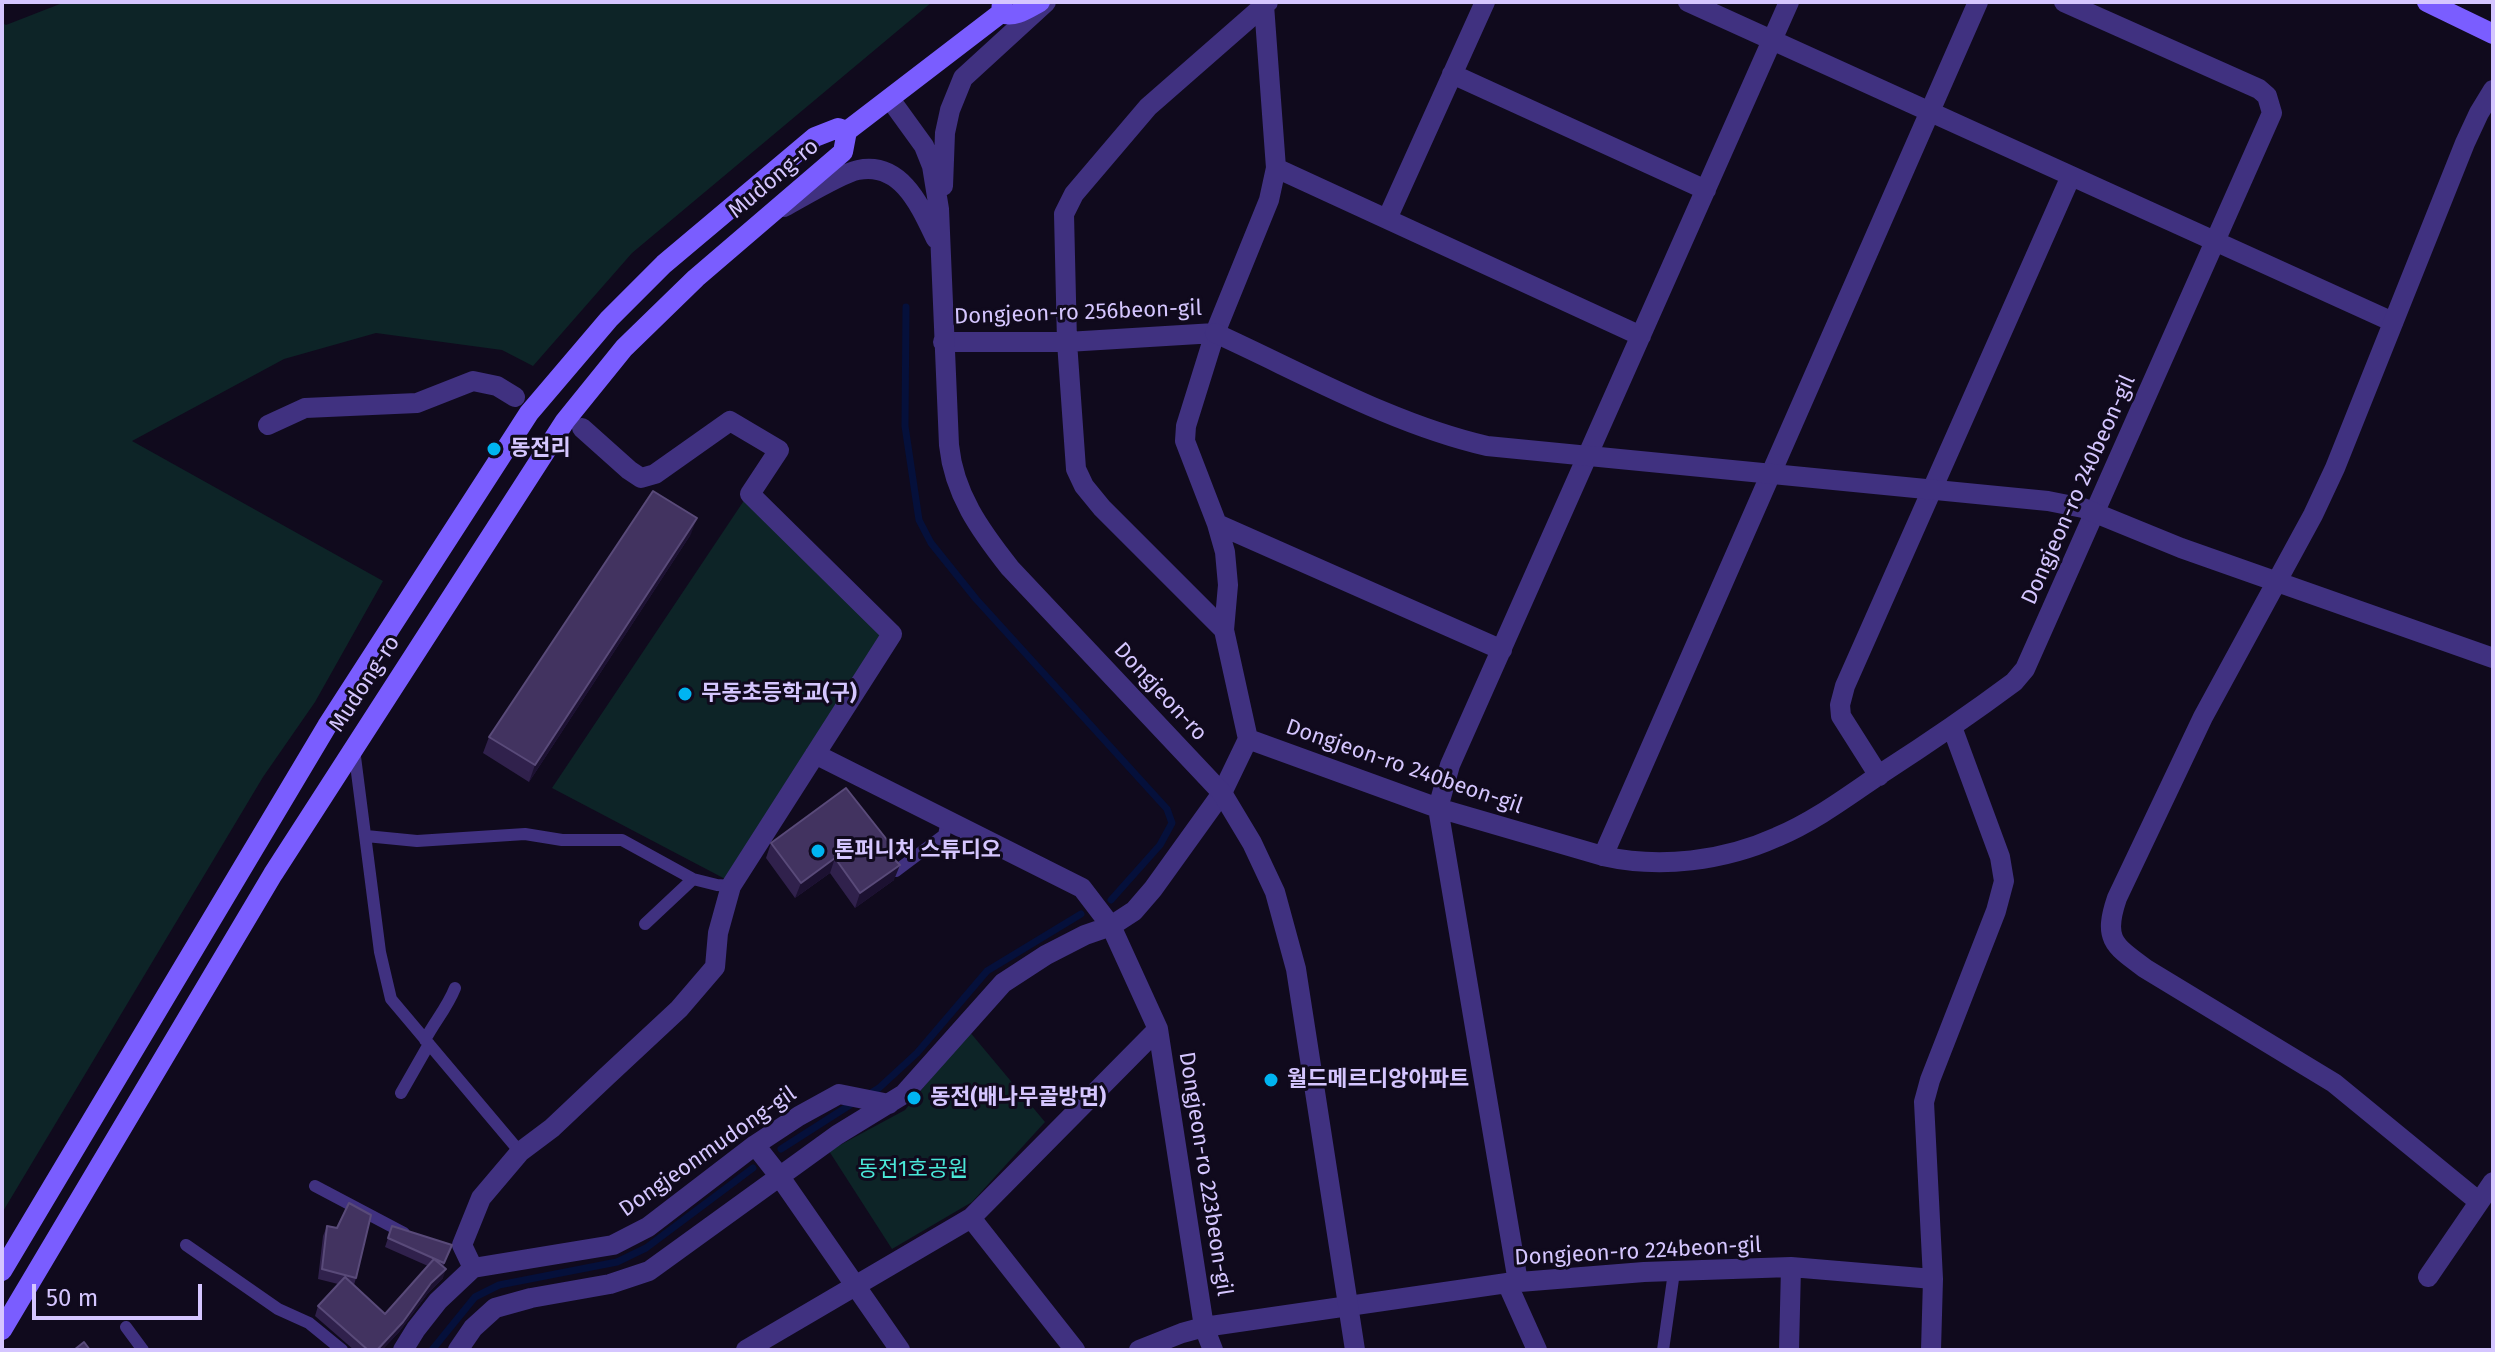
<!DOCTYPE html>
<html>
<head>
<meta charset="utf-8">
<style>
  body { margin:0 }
  #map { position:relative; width:2495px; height:1352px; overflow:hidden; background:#100a1d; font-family:"Fira Sans",sans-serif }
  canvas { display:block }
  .frame { position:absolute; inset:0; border:4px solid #d5c6ff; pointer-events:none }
  .scale { position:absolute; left:32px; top:1284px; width:170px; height:36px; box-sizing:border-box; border:4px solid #d5c6ff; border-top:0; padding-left:10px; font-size:24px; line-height:28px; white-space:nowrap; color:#d5c6ff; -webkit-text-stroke:6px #100a1d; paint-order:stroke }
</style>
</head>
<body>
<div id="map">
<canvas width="2495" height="1352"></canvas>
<div class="frame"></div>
<div class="scale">50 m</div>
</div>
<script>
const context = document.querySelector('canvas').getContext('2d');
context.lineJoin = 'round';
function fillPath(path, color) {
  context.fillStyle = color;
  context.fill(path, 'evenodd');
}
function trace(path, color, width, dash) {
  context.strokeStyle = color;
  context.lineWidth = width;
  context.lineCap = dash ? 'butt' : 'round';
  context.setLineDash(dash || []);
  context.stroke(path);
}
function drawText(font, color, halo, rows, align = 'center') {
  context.font = font + ' "Fira Sans","Noto Sans KR",sans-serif';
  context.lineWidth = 6;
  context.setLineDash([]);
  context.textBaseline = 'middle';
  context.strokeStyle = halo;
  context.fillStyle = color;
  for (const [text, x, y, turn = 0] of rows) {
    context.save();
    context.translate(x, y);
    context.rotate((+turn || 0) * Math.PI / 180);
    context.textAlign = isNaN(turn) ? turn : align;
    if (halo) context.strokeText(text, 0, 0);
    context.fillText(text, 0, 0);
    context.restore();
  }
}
const green = new Path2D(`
  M65 2H932L632 253 533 366 502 350 376 333 284 359 132 441 383 581 315 702 263 777 2 1213V23L6 25Z
  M745 499 886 635 729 881 552 788Z
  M969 1031 1045 1122 972 1202 892 1249 829 1151 905 1110Z`);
const stream = new Path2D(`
  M906 307 905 426 919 520 931 543 976 599 1167 809 1172 823 1160 845 1111 900
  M868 1095 879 1088 917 1053 987 971 1081 914
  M781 1149 853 1103
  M432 1350 475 1297 499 1285 617 1262 646 1248 753 1168`);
const service = new Path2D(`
  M354 749 380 952 391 999 520 1152
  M366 836 417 841 525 834 562 840H622L693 879 717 885 731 886
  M896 871 944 835 947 821
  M645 924 693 879
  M425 1040C435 1021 447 1008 455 988
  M401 1093 429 1044
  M315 1186 404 1233
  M186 1245 278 1309 309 1323 342 1350
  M126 1327 143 1350
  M1663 1350 1674 1272`);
const minor = new Path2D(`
  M1688 2 2393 322
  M1452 74 1706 190
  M1276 168 1641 336
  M1387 219 1485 2
  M943 342H1067L1215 333
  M268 425 305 408 417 403 473 381 497 386 515 397
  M1217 524 1502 650
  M1224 630 1102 508 1084 486 1076 469 1067 342 1064 214 1074 194 1148 107 1268 2
  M1248 739 1438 808 1603 856C1660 869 1724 861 1777 837 1815 821 1848 796 1882 773 1927 744 1971 714 2014 682L2025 669 2033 651 2272 113 2267 96 2259 89 2064 2
  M1248 739 1224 630 1228 585 1225 552 1217 524 1185 441 1186 426 1215 333 1269 200 1276 168 1264 5
  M815 754 1082 888 1111 926 1158 1029 1204 1327 1213 1350
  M1879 776 1841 716 1840 705 1845 686 2071 176
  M1603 856 1978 2
  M755 1145 780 1177 900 1350
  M971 1218 1075 1350
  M473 1268 462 1245 481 1198 520 1152 552 1128 606 1077 679 1009 715 967 718 933 731 886 892 634 750 494 779 450 730 421 655 474 641 478 629 470 582 428
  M1518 1282 1438 808 1450 765 1789 2
  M1507 1283 1537 1350
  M403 1350 416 1329 438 1301 473 1268 613 1245 648 1227 755 1145 799 1116 839 1094 889 1104
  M458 1350 473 1328 495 1308 531 1298 610 1284 649 1271 837 1135 904 1094 1003 983 1046 955 1085 935 1111 926 1134 911 1153 889 1222 793 1248 739
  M746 1350 971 1218 1158 1029
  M1139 1350 1182 1333 1204 1327 1507 1283 1644 1272 1791 1267 1933 1279
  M1789 1350 1791 1267
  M1931 1350 1933 1279 1924 1102 1930 1080 1996 911 2004 881 2000 857 1952 727`);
const tertiary = new Path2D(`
  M890 99 924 146 932 166 939 209 949 445C954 494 980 530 1010 568L1222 793 1252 843 1275 892 1296 969 1355 1350
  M943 186 945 133 950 110 963 78 1046 2
  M784 207C801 198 842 173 858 170 902 161 921 208 936 239
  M1215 333C1303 373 1392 424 1487 446L2048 501 2083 508 2181 548 2493 658
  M2478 1201 2334 1083 2146 969C2113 945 2103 939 2117 898L2203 717 2313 515 2335 468 2465 143 2479 113 2493 90
  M2428 1277 2493 1182`);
const secondary = new Path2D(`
  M2427 2 2493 34
  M1001 13C1015 18 1027 9 1040 2
  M2 1271 327 726 529 413 609 319 664 264 815 137 838 128 847 131
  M2 1330 273 874 565 421 624 348 696 278 843 152 847 131 1001 13 1002 2`);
const wall = new Path2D(`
  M691 534 529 782 483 753 489 737Z
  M771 843 893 858 894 880 855 908 830 873 795 898 766 858Z
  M327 1226 356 1278 354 1285 385 1314 428 1266 385 1247 388 1238 452 1245 443 1267V1278L428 1293 399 1332 382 1350H354L315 1316 318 1306 338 1284 318 1279 323 1236Z`);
const shadedWall = new Path2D(`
  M697 518 691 534 529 782 535 765Z
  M835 858 830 873 795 898 801 883Z
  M900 865 894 880 855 908 860 893Z
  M446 1269 443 1278 428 1293 399 1332 382 1350H377L431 1283Z`);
const building = new Path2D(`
  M653 491 697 518 535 765 489 737Z
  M846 788 895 850 893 858 900 865 860 893 835 858 801 883 771 843Z
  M349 1203 371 1215 356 1278 322 1269 327 1226 337 1228Z
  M392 1226 452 1245 444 1263 388 1238Z
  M434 1259 446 1269 431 1283 403 1322 377 1350H368L318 1306 345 1277 385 1314Z
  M84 1342 90 1350H74Z`);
const markers = [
  [494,449,8,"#00b4f1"],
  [685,694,8,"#00b4f1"],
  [818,851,8,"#00b4f1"],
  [1271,1080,8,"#00b4f1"],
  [914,1098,8,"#00b4f1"]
];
const streetNames = [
  ["Mudong-ro",774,179,-40],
  ["Dongjeon-ro 256beon-gil",1078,313,-2],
  ["Dongjeon-ro 240beon-gil",2079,490,-66],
  ["Mudong-ro",365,684,-57],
  ["Dongjeon-ro",1160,692,47],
  ["Dongjeon-ro 240beon-gil",1404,767,19],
  ["Dongjeonmudong-gil",708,1152,-35],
  ["Dongjeon-ro 223beon-gil",1205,1174,81],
  ["Dongjeon-ro 224beon-gil",1638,1252,-3]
];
const poiNames = [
  ["동전리",510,449],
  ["무동초등학교(구)",701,694],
  ["톤퍼니처 스튜디오",834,851],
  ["월드메르디앙아파트",1287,1080],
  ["동전(배나무골방면)",930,1098]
];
const parkNames = [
  ["동전1호공원",913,1170]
];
fillPath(green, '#0d2427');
trace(stream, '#05103b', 7);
trace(service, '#403180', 12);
trace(minor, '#403180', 20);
trace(tertiary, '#403180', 20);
trace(secondary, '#7a5dff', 20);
fillPath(wall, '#30214c');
fillPath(shadedWall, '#1c1131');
fillPath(building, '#423360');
trace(building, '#594a79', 2);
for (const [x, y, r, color] of markers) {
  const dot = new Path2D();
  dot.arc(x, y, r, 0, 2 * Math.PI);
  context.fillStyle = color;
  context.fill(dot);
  trace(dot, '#100a1d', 3);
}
drawText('22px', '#d5c6ff', '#100a1d', streetNames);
drawText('bold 22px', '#d5c6ff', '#100a1d', poiNames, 'left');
drawText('22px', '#4ae7d8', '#100a1d', parkNames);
</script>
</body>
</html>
